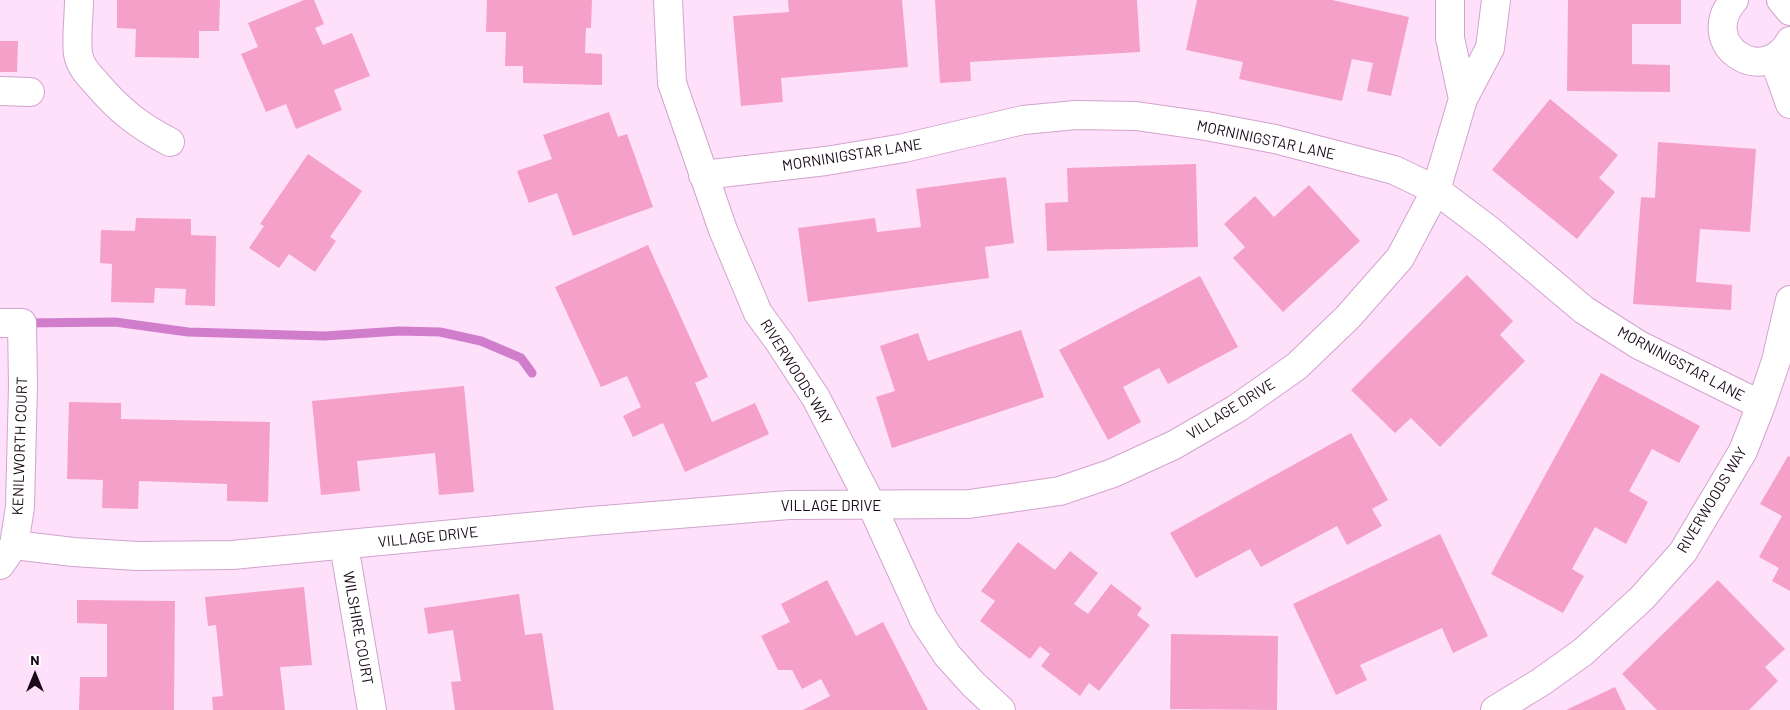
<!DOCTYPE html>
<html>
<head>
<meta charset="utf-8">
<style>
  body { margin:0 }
  #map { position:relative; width:1790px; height:710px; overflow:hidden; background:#fee0fb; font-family:Barlow,sans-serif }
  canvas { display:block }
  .north { position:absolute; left:10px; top:650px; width:50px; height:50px; -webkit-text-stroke:4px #fff; paint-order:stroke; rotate:0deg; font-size:14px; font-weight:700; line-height:20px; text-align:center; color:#1a0a19 }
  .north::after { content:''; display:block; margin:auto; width:18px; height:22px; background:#1a0a19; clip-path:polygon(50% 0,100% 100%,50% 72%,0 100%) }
</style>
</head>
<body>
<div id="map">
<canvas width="1790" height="710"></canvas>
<div class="north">N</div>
</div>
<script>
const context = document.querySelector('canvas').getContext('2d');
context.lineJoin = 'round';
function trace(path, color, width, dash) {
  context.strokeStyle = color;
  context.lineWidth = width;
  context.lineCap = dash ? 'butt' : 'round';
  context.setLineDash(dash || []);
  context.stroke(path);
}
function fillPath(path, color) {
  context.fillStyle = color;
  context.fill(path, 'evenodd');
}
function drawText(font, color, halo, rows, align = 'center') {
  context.font = font + ' Barlow,sans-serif';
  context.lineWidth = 4;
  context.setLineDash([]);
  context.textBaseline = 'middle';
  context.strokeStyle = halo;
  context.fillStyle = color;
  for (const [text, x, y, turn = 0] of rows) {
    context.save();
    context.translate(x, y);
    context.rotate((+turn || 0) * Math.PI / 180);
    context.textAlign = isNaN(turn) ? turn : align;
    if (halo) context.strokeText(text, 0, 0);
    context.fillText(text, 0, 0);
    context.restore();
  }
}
const stream = new Path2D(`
  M25 323 115 322 188 332 324 336 399 331 440 332 481 341 521 358 532 373`);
const building = new Path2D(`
  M117 0H220L219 31H199V58L135 57 136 29 117 28Z
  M304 0H314L324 24 315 28 323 45 352 33 370 76 334 90 342 110 296 129 286 104 266 112 241 54 258 47 248 23Z
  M487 0H592L591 28H586L585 53 602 54V85L523 83V66H505L506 32H486Z
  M788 0H902L908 67 781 78 783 102 741 106 733 16 789 12Z
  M935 0H1137L1140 52 970 62 971 81 940 83Z
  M1197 0H1332L1409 17 1391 96 1367 91 1373 63 1352 59 1342 101 1239 79 1243 62 1186 50Z
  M1568 0H1681V24H1632V64L1670 65V92L1567 91Z
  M0 41H18L17 72H0Z
  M1550 99 1618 155 1599 178 1615 192 1577 239 1492 170Z
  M609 112 618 137 627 134 653 207 573 236 557 193 529 203 517 171 552 159 543 135Z
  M1658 142 1756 149 1750 232 1700 229 1696 282 1732 285 1731 310 1633 304 1641 197 1655 198Z
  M308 154 362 191 330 237 336 241 315 272 289 254 279 268 249 248 264 226 260 224Z
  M1196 164 1198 247 1047 251 1045 203 1068 202 1067 168Z
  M1006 177 1014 243 985 247 989 278 808 302 798 228 875 218 877 232 921 227 916 189Z
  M1309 185 1360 241 1283 312 1233 258 1245 247 1224 224 1255 196 1274 217Z
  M136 218 191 219V235L216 236 215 306 185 305 186 289 155 288 154 303 111 302 112 264 100 263 101 230 135 231Z
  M648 245 708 377 695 383 712 422 755 403 769 434 685 472 663 423 633 437 623 416 641 407 627 376 601 387 555 287Z
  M1467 275 1513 321 1500 335 1525 361 1440 447 1411 418 1395 433 1351 390Z
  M1200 276 1238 347 1168 384 1159 368 1123 387 1141 422 1108 440 1059 350Z
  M1021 330 1044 397 892 448 876 397 895 391 880 346 918 333 928 361Z
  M1601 373 1700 426 1679 463 1652 449 1629 491 1648 502 1626 544 1595 527 1572 569 1584 576 1563 613 1491 574Z
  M464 386 474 492 439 495 435 453 357 461 360 491 321 495 312 401Z
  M69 402 121 403V419L270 422 268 502 227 501V484L139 481 138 509 102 508 103 480 67 479Z
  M1351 433 1388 500 1372 509 1382 526 1347 545 1337 526 1261 567 1250 549 1196 578 1170 533Z
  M1788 456 1790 457V591L1772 581 1779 568 1759 557 1782 516 1760 504Z
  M1440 534 1488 636 1453 653 1442 628 1360 665 1367 680 1336 695 1293 604Z
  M1018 542 1055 570 1070 551 1098 573 1074 604 1088 614 1111 584 1142 608 1137 615 1150 625 1099 691 1089 683 1080 696 1041 666 1050 654 1040 646 1030 659 980 621 995 601 981 591Z
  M827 580 856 636 883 622 928 710H803L830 696 821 679 802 689 792 670H778L761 636 790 622 781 604Z
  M1718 580 1785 649 1765 667 1778 681 1749 710H1657L1622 674Z
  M304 587 312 665 280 667 285 710H213L212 697 223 696 216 625 208 626 205 597Z
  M519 594 525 635 542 633 554 710H455L451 682 461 681 453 630 428 634 424 608Z
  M77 600 175 601 174 710H79L80 677H107V624L77 623Z
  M1171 634 1278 636 1277 710 1170 709Z
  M1615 687 1626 710H1566Z`);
const minor = new Path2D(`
  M79 0C79 17 76 37 78 54 80 66 88 74 96 83 119 110 139 126 170 142
  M668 0 672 83 723 230 758 313 780 343 816 398 872 506 924 620 947 655 973 684 1001 710
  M1450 0V38L1463 99
  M1734 0C1696 44 1763 89 1790 41
  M1781 0 1790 11
  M1774 59 1790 104
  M0 91 30 92
  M703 175 826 161 904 148 1023 120 1076 115 1136 116 1206 126 1275 139 1394 170 1436 190 1489 230 1584 310 1639 345 1761 405
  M0 323H22L23 385 20 507 14 545 0 565
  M14 545 73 552 137 556 232 555 592 521 789 505 969 504 1060 491 1113 473 1174 445 1236 409 1297 366 1348 317 1400 258 1436 190 1463 99 1490 48 1496 0
  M344 545 372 710
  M1495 710 1541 682 1583 652 1642 598 1683 552 1743 451 1761 405 1776 361 1790 300`);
const streetNames = [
  ["MORNINIGSTAR LANE",1266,140,12],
  ["MORNINIGSTAR LANE",852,155,-9],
  ["MORNINIGSTAR LANE",1681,364,28],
  ["RIVERWOODS WAY",796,372,58],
  ["VILLAGE DRIVE",1231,409,-32],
  ["KENILWORTH COURT",20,446,-88],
  ["RIVERWOODS WAY",1712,500,-59],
  ["VILLAGE DRIVE",831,506],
  ["VILLAGE DRIVE",428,537,-6],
  ["WILSHIRE COURT",358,628,80]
];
trace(stream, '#d07ecb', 9);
fillPath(building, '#f5a0c9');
trace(minor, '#d3a3ce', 30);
trace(minor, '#fff', 28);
drawText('15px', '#1a0a19', '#fff', streetNames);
</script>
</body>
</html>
